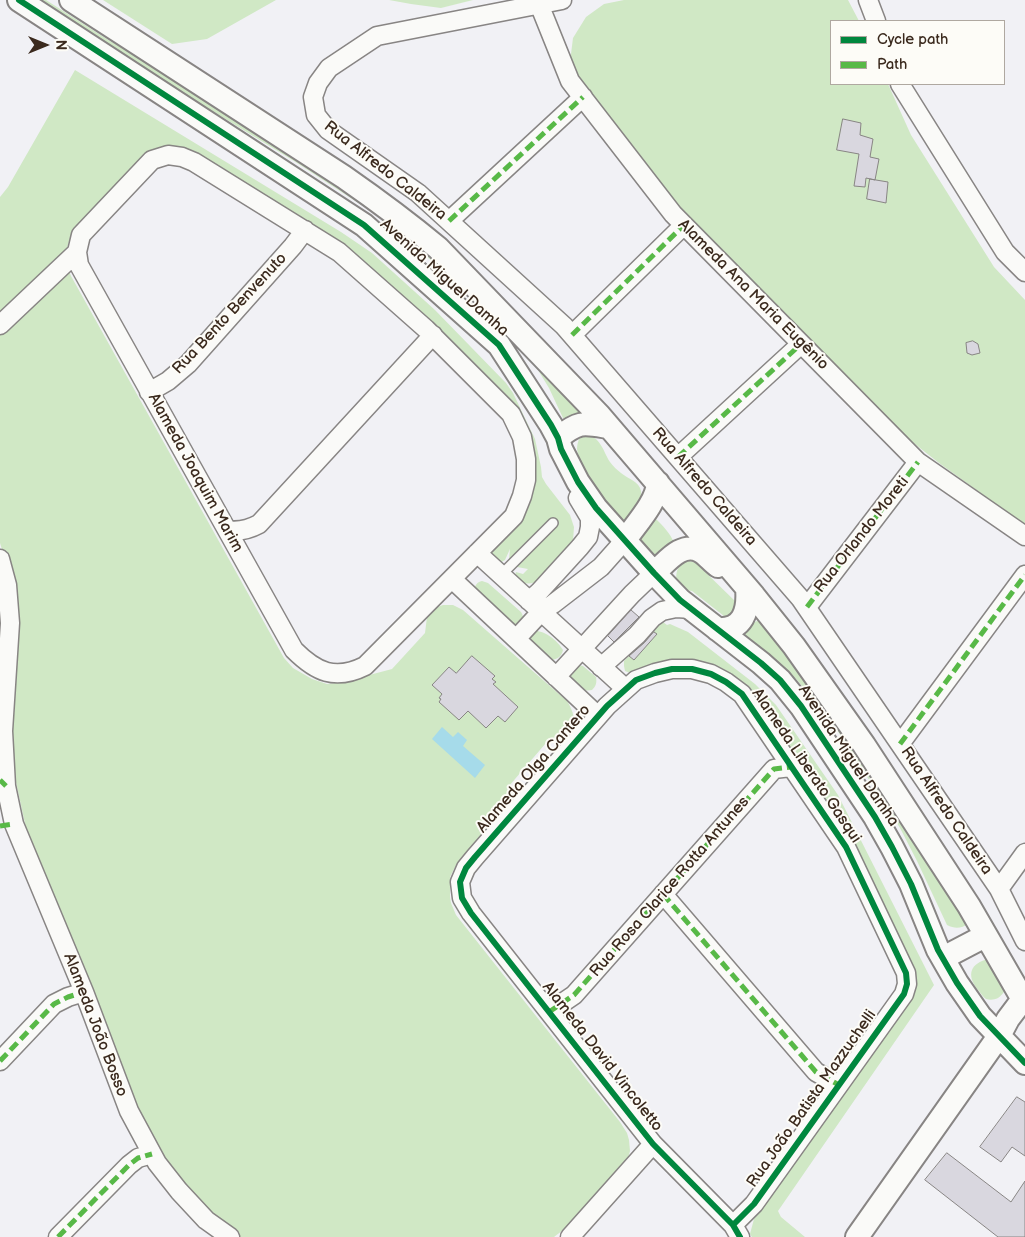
<!DOCTYPE html>
<html>
<head>
<meta charset="utf-8">
<style>
  body { margin:0 }
  #map { position:relative; width:1025px; height:1237px; overflow:hidden; background:#f1f1f5; font-family:"Balsamiq Sans",sans-serif }
  canvas { display:block }
  .legend { position:absolute; left:830px; top:20px; width:175px; height:65px; box-sizing:border-box; background:#fdfcf7; border:1px solid #afa8a0; margin:0; padding:6px 9px; list-style:none; font-size:15px; color:#3b2a1e }
  .legend li { display:flex; align-items:center; gap:10px; height:25px }
  .legend b { width:25px; border:1px solid #afa8a0 }
  .north { position:absolute; left:20px; top:20px; width:50px; height:50px; -webkit-text-stroke:4px #fdfcf7; paint-order:stroke; rotate:90deg; font-size:14px; font-weight:700; line-height:20px; text-align:center; color:#3b2a1e }
  .north::after { content:''; display:block; margin:auto; width:18px; height:22px; background:#3b2a1e; clip-path:polygon(50% 0,100% 100%,50% 72%,0 100%) }
</style>
</head>
<body>
<div id="map">
<canvas width="1025" height="1237"></canvas>
<ul class="legend">
<li><b style="height:6px;background:#00873e"></b>Cycle path</li>
<li><b style="height:6px;background:#58b947"></b>Path</li>
</ul>
<div class="north">N</div>
</div>
<script>
const context = document.querySelector('canvas').getContext('2d');
context.lineJoin = 'round';
function fillPath(path, color) {
  context.fillStyle = color;
  context.fill(path, 'evenodd');
}
function trace(path, color, width, dash) {
  context.strokeStyle = color;
  context.lineWidth = width;
  context.lineCap = dash ? 'butt' : 'round';
  context.setLineDash(dash || []);
  context.stroke(path);
}
function drawText(font, color, halo, rows, align = 'center') {
  context.font = font + ' "Balsamiq Sans",sans-serif';
  context.lineWidth = 4;
  context.setLineDash([]);
  context.textBaseline = 'middle';
  context.strokeStyle = halo;
  context.fillStyle = color;
  for (const [text, x, y, turn = 0] of rows) {
    context.save();
    context.translate(x, y);
    context.rotate((+turn || 0) * Math.PI / 180);
    context.textAlign = isNaN(turn) ? turn : align;
    if (halo) context.strokeText(text, 0, 0);
    context.fillText(text, 0, 0);
    context.restore();
  }
}
const green = new Path2D(`
  M31 0H46L110 41 165 71 394 216 590 416 566 421 563 418 549 388 538 370 501 328 433 262 392 225 294 161Z
  M103 0H276L207 39 172 44Z
  M389 0H473L441 8 411 4Z
  M624 0H848L859 21H831V84H888L911 135 994 267 1025 300V525L939 463 906 437 679 209 587 93 570 62 573 38 586 17 604 4Z
  M75 70 341 232 372 253 435 310 506 383 513 393 535 439 541 467 542 477 546 484 570 515 574 527 573 541 575 543 540 580C531 585 525 584 516 580L515 576 516 572 523 574 528 569 517 567 509 559 510 549 505 560 500 563 489 554 531 450 434 328 193 155 144 156 77 226C66 243 63 256 71 276L284 658 293 668 312 679 327 684 343 682 392 669 425 633 427 617 432 610 435 608 443 605H453L463 610 567 701C574 711 580 732 566 740 559 743 553 739 546 743L509 786C505 793 508 801 504 808L456 865 450 877V897L451 903 456 915 620 1122 627 1133 629 1140 630 1151 626 1165 576 1220 554 1237H240L212 1217 170 1173 138 1117 29 842 14 773 11 731 10 576 0 543V197L8 187Z
  M585 435C600 435 603 451 610 462 613 466 617 470 621 473 628 479 639 481 641 491 643 505 634 512 626 522 612 514 578 465 577 449 577 445 578 441 580 437Z
  M655 518C662 525 671 534 674 543L654 558C635 537 635 538 655 518Z
  M689 561 696 563 736 602 737 607 730 616H724L692 591 685 590 677 584C675 573 677 563 689 561Z
  M482 581 488 583 521 612C525 618 523 625 515 626L474 592C474 586 477 582 482 581Z
  M757 621 765 623 774 630 969 923C961 929 955 929 947 925L917 861 900 828 837 730 820 707 796 679 780 665 746 638 743 634C745 628 751 623 757 621Z
  M663 622 667 625 670 624 688 632 755 684 776 705 838 795 934 985 778 1211 781 1217 805 1237H752L750 1234 754 1219 907 1004 912 993 840 830 727 676 630 673 625 671 624 666V661L656 628Z
  M534 631C545 630 558 641 563 650 561 658 556 660 548 660L528 641 530 635Z
  M574 664 583 666 596 677C597 683 596 686 592 690 580 692 576 686 568 678V671Z
  M989 959 1006 989C1004 992 1001 996 998 998 994 1000 990 1000 986 999 983 997 981 993 978 990 966 975 970 963 989 959Z`);
const water = new Path2D(`
  M442 727 453 737 458 732 467 740 463 746 485 765 475 778 432 739Z`);
const building = new Path2D(`
  M843 119 861 123 860 135 873 139 870 157 879 159 875 180 866 178 865 187 854 186 859 154 837 150Z
  M870 179 888 182 886 203 867 199Z
  M973 341 978 344 980 353 972 355 967 353 966 343Z
  M631 610 639 617 614 642 608 636Z
  M654 632 657 634 634 660 629 656 644 643Z
  M472 656 495 676 492 679 496 682 493 684 518 707 505 722 498 716 486 728 468 711 459 720 439 702 441 699 439 698 442 694 432 685 449 667 456 673Z
  M1017 1097 1025 1102V1156L1012 1147 1001 1162 980 1147Z
  M947 1153 1011 1202 1025 1181V1237H998L925 1180Z`);
const service = new Path2D(`
  M501 575 553 523`);
const minor = new Path2D(`
  M562 0 377 36 329 68 318 83 313 97 316 115 328 130 418 193 564 326 800 598 999 889 1025 941
  M868 0 876 21
  M539 4 570 81 673 214 918 462 1025 536
  M900 84 1005 252 1025 272
  M168 155 182 157 194 162 339 252 426 329 511 414 522 437 526 459V480L522 496 514 516 365 666C335 681 316 672 294 650L79 265 77 252 81 235 152 160Z
  M449 221 583 97
  M0 325 77 252
  M572 335 684 225
  M149 392 168 381 188 364 293 246 305 230
  M678 457 801 344
  M227 530C239 532 248 530 259 524L433 335
  M477 553 626 689
  M0 559 7 585 10 623 3 731 6 786 14 824 84 992 129 1111 157 1163 179 1191 206 1220 230 1237
  M452 579 598 716
  M529 601 539 592 580 547 588 537 590 527V518L578 498
  M807 607 918 462
  M516 639 541 612 553 604 601 567 625 540
  M601 667 637 635 652 618 662 611 676 608 692 609
  M556 677 632 594 654 573
  M900 744 1025 575
  M999 889 1025 853
  M663 894 816 1072 839 1085
  M549 1012 574 995 774 769 791 767
  M0 1061 54 1004 68 997 84 992
  M733 1225 754 1204 904 994 907 984 906 973 846 847 742 694 726 682 711 674 692 669H672L655 673 636 680 607 706 475 857 466 868 460 882 462 898 471 913 653 1144 733 1225 740 1237
  M58 1237 129 1165 138 1158 152 1154
  M570 1237 653 1144`);
const tertiary = new Path2D(`
  M19 0 364 225 499 345 551 425 558 438 561 449 578 482 596 508 654 573 680 600 761 663 780 680 801 706 875 817 892 847 911 884 938 950 957 983 980 1016 1025 1063
  M71 0 344 177C377 200 408 223 438 248L599 415 754 596 794 646 864 745 969 906 1025 1003
  M558 438C579 421 583 423 608 427
  M625 540C636 524 657 502 658 483
  M654 573C666 563 681 541 700 551 706 554 712 562 718 566
  M717 629C743 631 749 611 747 588
  M943 958 985 936
  M857 1237 999 1036 1008 1019 1023 999`);
const quiet = new Path2D(`
  M449 221 583 97
  M572 335 684 225
  M678 457 801 344
  M807 607 918 462
  M900 744 1025 575
  M0 780 6 786
  M0 826 14 824
  M663 894 816 1072 839 1085
  M549 1012 574 995 774 769 791 767
  M0 1061 54 1004 68 997 84 992
  M58 1237 129 1165 138 1158 152 1154`);
const cycleway = new Path2D(`
  M19 0 364 225 499 345 551 425 558 438 561 449 578 482 596 508 654 573 680 600 761 663 780 680 801 706 875 817 892 847 911 884 938 950 957 983 980 1016 1025 1063
  M733 1225 754 1204 904 994 907 984 906 973 846 847 742 694 726 682 711 674 692 669H672L655 673 636 680 607 706 475 857 466 868 460 882 462 898 471 913 653 1144 733 1225 740 1237`);
const streetNames = [
  ["Rua Alfredo Caldeira",385,171,38],
  ["Avenida Miguel Damha",444,278,42],
  ["Alameda Ana Maria Eugênio",753,295,45],
  ["Rua Bento Benvenuto",230,314,-47],
  ["Alameda Joaquim Marim",195,473,61],
  ["Rua Alfredo Caldeira",704,487,49],
  ["Rua Orlando Moreti",862,535,-52],
  ["Avenida Miguel Damha",848,756,56],
  ["Alameda Liberato Gasqui",806,766,56],
  ["Alameda Olga Cantero",534,769,-49],
  ["Rua Alfredo Caldeira",946,811,56],
  ["Rua Rosa Clarice Rotta Antunes",670,887,-49],
  ["Alameda João Bosso",95,1025,69],
  ["Alameda David Vincoletto",602,1057,52],
  ["Rua João Batista Mazzuchelli",812,1099,-55]
];
fillPath(green, '#d0e8c5');
fillPath(water, '#a6dbea');
fillPath(building, '#d9d7df');
trace(building, '#888584', 1);
trace(service, '#888584', 12);
trace(minor, '#888584', 21);
trace(tertiary, '#888584', 26);
trace(service, '#fafaf8', 9);
trace(minor, '#fafaf8', 18);
trace(tertiary, '#fafaf8', 22);
trace(quiet, '#58b947', 5, [10, 5]);
trace(cycleway, '#00873e', 6);
drawText('16px', '#3b2a1e', '#fdfcf7', streetNames);
</script>
</body>
</html>
